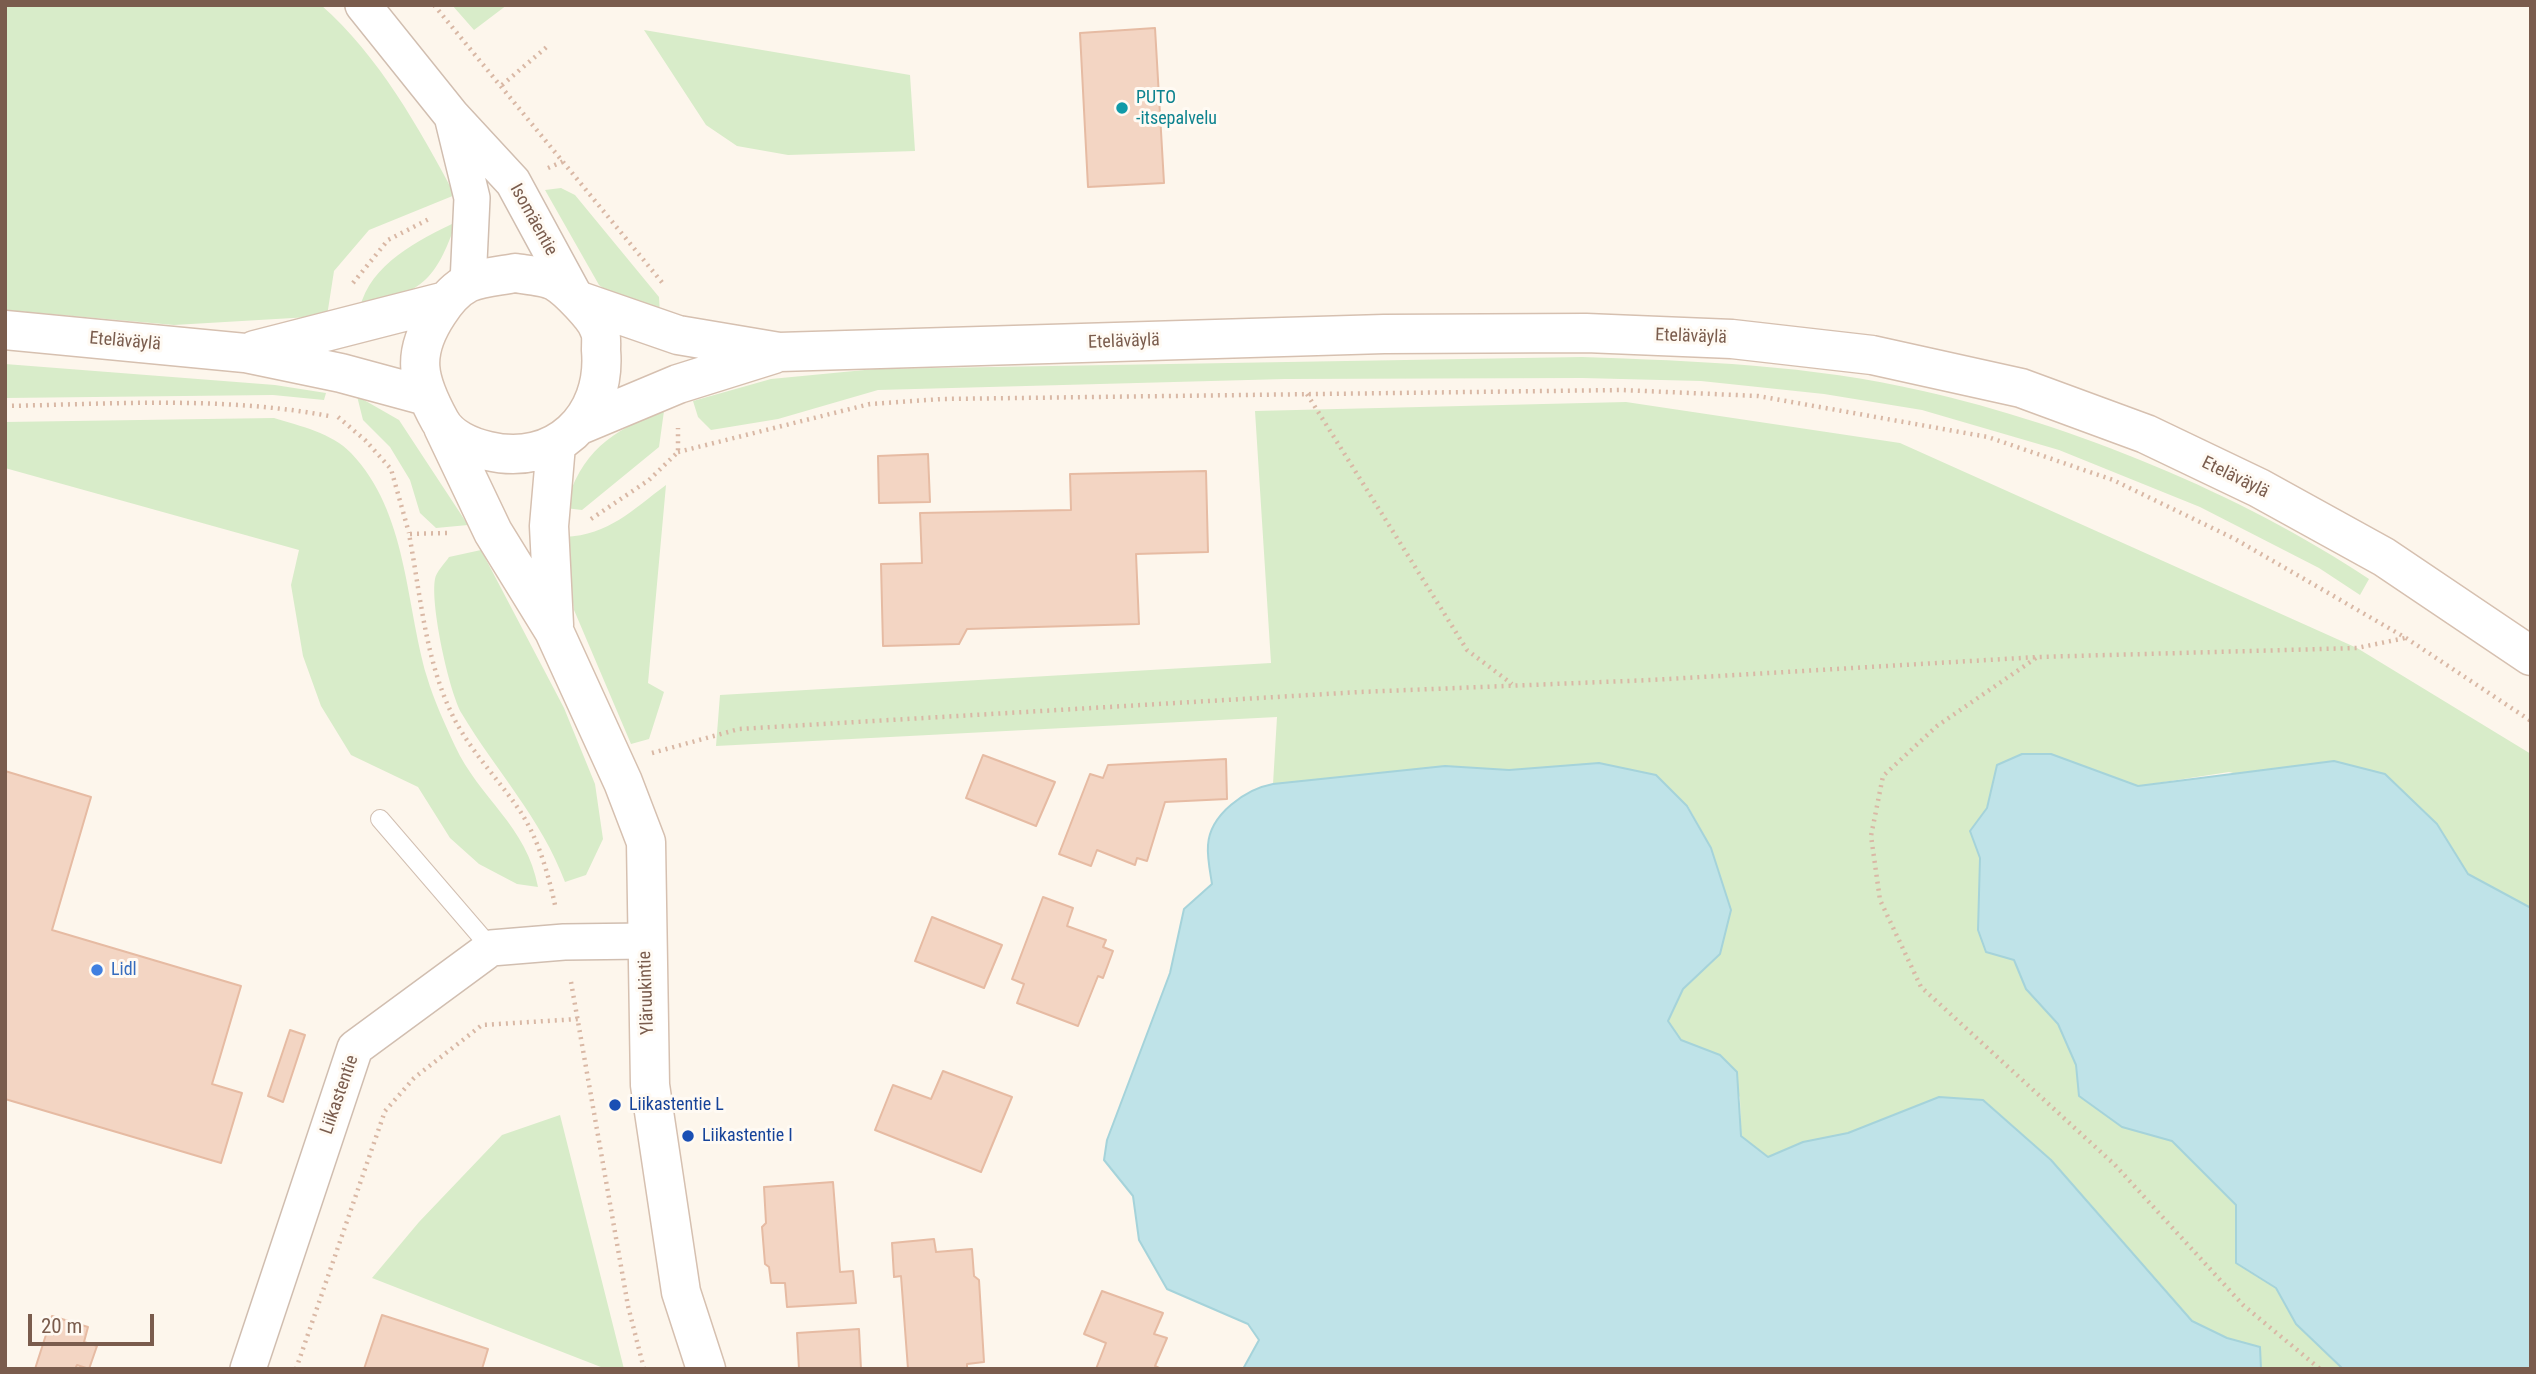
<!DOCTYPE html>
<html>
<head>
<meta charset="utf-8">
<style>
  body { margin:0 }
  #map { position:relative; width:2536px; height:1374px; overflow:hidden; background:#fdf6ec; font-family:"Roboto Condensed",sans-serif }
  canvas { display:block }
  .frame { position:absolute; inset:0; border:7px solid #7a5c4d; pointer-events:none }
  .scale { position:absolute; left:28px; top:1314px; width:126px; height:32px; box-sizing:border-box; border:4px solid #7a5c4d; border-top:0; padding-left:9px; font-size:21px; line-height:24px; white-space:nowrap; color:#7a5c4d; -webkit-text-stroke:5px #fffaf3; paint-order:stroke }
</style>
</head>
<body>
<div id="map">
<canvas width="2536" height="1374"></canvas>
<div class="frame"></div>
<div class="scale">20 m</div>
</div>
<script>
const context = document.querySelector('canvas').getContext('2d');
context.lineJoin = 'round';
function fillPath(path, color) {
  context.fillStyle = color;
  context.fill(path, 'evenodd');
}
function trace(path, color, width, dash) {
  context.strokeStyle = color;
  context.lineWidth = width;
  context.lineCap = dash ? 'butt' : 'round';
  context.setLineDash(dash || []);
  context.stroke(path);
}
function drawText(font, color, halo, rows, align = 'center') {
  context.font = font + ' "Roboto Condensed",sans-serif';
  context.lineWidth = 6;
  context.setLineDash([]);
  context.textBaseline = 'middle';
  context.strokeStyle = halo;
  context.fillStyle = color;
  for (const [text, x, y, turn = 0] of rows) {
    context.save();
    context.translate(x, y);
    context.rotate((+turn || 0) * Math.PI / 180);
    context.textAlign = isNaN(turn) ? turn : align;
    if (halo) context.strokeText(text, 0, 0);
    context.fillText(text, 0, 0);
    context.restore();
  }
}
const green = new Path2D(`
  M5 5H321C379 56 419 128 455 195L369 230 334 271 327 316 174 325 5 310Z
  M452 5H507L474 30Z
  M644 30 910 75 915 151 788 155 737 146 706 125Z
  M561 188 575 195 659 297 660 314 621 301 599 285 545 190Z
  M456 222C436 281 421 293 360 308 370 264 419 240 456 222Z
  M1582 357C1696 361 1812 365 1923 391 2073 425 2242 494 2369 579L2360 595 2319 568 2200 507 2059 450 1922 410 1824 394 1701 381 1582 378 1285 379 878 390 778 419 711 430 698 417 693 401 771 379 875 369Z
  M5 364 275 385 326 393 324 400 273 395 5 398Z
  M357 396 399 420 468 525 436 528 420 513 410 480 390 447 363 420Z
  M1626 402 1900 443 2357 648 2531 754V908L2468 874 2437 824 2229 772 2138 786 2051 754 1997 765 1987 808 1970 831 1980 858 1978 930 2014 960 2026 989 2058 1024 2076 1065 2079 1096 2122 1127 2172 1141 2236 1206V1263L2276 1288 2296 1324 2343 1369H2261L2260 1347 2227 1338 2192 1321 2051 1160 1983 1100 1939 1097 1848 1133 1803 1142 1768 1158 1741 1136 1740 1098 1720 1055 1681 1040 1668 1021 1683 989 1720 954 1731 910 1711 848 1688 806 1509 770 1445 766 1273 784 1277 717 716 746 720 695 1271 663 1255 411Z
  M664 411 659 447 582 510 565 508C581 452 610 431 664 411Z
  M274 418C300 426 332 433 351 453 408 513 405 602 427 677 434 701 445 724 455 746 479 798 527 826 538 887L517 884 479 864 450 838 418 787 351 755 321 706 303 656 291 585 299 550 5 468V422Z
  M666 485 648 683 664 692 649 739 631 744 574 610 565 537C609 535 632 510 666 485Z
  M481 550 564 708 595 784 603 839 586 875 565 882C541 818 496 771 462 714 449 692 430 604 435 579 436 572 445 563 449 557Z
  M560 1115 624 1369H606L372 1278 419 1222 502 1135Z`);
const water = new Path2D(`
  M2022 754H2051L2138 786 2334 761 2385 774 2437 824 2468 874 2531 908V1369H2343L2296 1324 2276 1288 2236 1263V1205L2172 1141 2122 1127 2079 1096 2076 1065 2058 1024 2026 989 2014 960 1986 952 1978 930 1980 858 1970 831 1987 808 1997 765Z
  M1599 763 1656 775 1687 806 1711 848 1731 910 1720 954 1683 989 1668 1021 1681 1040 1720 1055 1737 1072 1741 1136 1768 1157 1803 1142 1848 1133 1939 1097 1983 1100 2051 1160 2192 1321 2227 1338 2260 1347 2261 1369H1243L1259 1340 1248 1324 1167 1289 1139 1240 1133 1196 1104 1160 1107 1140 1170 973 1184 909 1212 884C1210 871 1207 857 1208 845 1210 814 1246 789 1273 784L1445 766 1509 770Z`);
const building = new Path2D(`
  M1155 28 1164 183 1088 187 1080 33Z
  M928 454 930 502 879 503 878 456Z
  M1206 471 1208 552 1136 554 1139 624 967 629 959 644 883 646 881 564 922 563 920 513 1071 510 1070 474Z
  M983 755 1055 782 1036 826 966 798Z
  M1226 759 1227 799 1165 802 1147 861 1137 858 1135 865 1097 850 1091 866 1059 854 1090 774 1103 778 1108 765Z
  M5 771 91 797 52 930 241 986 212 1084 242 1093 221 1163 5 1099Z
  M1043 897 1073 908 1067 926 1106 940 1103 947 1113 951 1103 978 1098 976 1078 1026 1017 1003 1024 984 1012 979Z
  M932 917 1002 945 984 988 915 961Z
  M290 1030 305 1035 283 1102 268 1096Z
  M943 1071 1012 1097 981 1172 875 1130 893 1085 931 1099Z
  M833 1182 840 1272 853 1271 856 1303 787 1307 785 1283H771L769 1267 765 1264 762 1227 766 1223 764 1187Z
  M934 1239 936 1252 972 1249 974 1276 979 1280 984 1362 967 1364V1369H908L901 1276 894 1277 892 1243Z
  M1102 1291 1163 1313 1154 1334 1167 1338 1155 1366 1161 1369H1096L1106 1343 1084 1334Z
  M382 1315 488 1349 482 1369H364Z
  M52 1316 88 1327 84 1342 97 1346 89 1369 77 1365 75 1369H35Z
  M859 1329 861 1369H799L797 1333Z`);
const path = new Path2D(`
  M434 5 665 286
  M502 85 549 45
  M548 168 564 161
  M353 283 388 240 431 218
  M1307 394 1467 650 1512 684
  M5 406C113 404 223 396 329 416
  M338 417 365 440 391 469 409 533
  M678 452 870 404 942 399 1622 390 1758 396 1988 437 2113 480 2235 539 2406 638 2531 721
  M591 519 649 480 678 452V428
  M447 533 409 534C420 592 425 656 450 710 467 748 497 777 520 811 538 838 548 873 555 905
  M2036 658 1937 726 1883 776 1871 836 1880 900 1921 987 2115 1165 2243 1305 2320 1369
  M652 753 739 729 1360 692 1651 680 2038 657 2357 648 2405 638
  M571 982 628 1306 644 1369
  M296 1369 385 1111 414 1078 482 1025 578 1019`);
const lane = new Path2D(`
  M380 819 491 948`);
const street = new Path2D(`
  M363 5 452 116 513 182 577 300
  M453 120 472 198 468 283
  M248 1369 355 1048 491 948 564 942 646 941`);
const secondary = new Path2D(`
  M515 273C527 275 546 276 556 282 568 289 595 317 599 329 602 335 601 344 601 350 607 418 555 467 488 451 470 447 449 438 440 421 417 379 411 354 438 313 445 302 456 289 468 283 481 277 501 276 515 273Z
  M577 300 678 335 779 352 1384 334 1586 333 1732 339 1872 355 2021 388 2146 434 2259 488 2384 557 2531 656
  M5 330 245 353 341 373 426 396
  M255 350 446 301
  M580 425 678 384 774 354
  M443 427 493 532 554 631 623 782 646 842 650 1085 681 1292 706 1369
  M554 625 549 526 556 445`);
const markers = [
  [1122,108,7,"#0f9aa8"],
  [97,970,7,"#3f7fe0"],
  [615,1105,7,"#1a4fb4"],
  [688,1136,7,"#1a4fb4"]
];
const cultureNames = [
  ["PUTO",1136,98],
  ["-itsepalvelu",1136,119]
];
const streetNames = [
  ["Isomäentie",533,220,61],
  ["Eteläväylä",1691,337,2],
  ["Eteläväylä",125,342,5],
  ["Eteläväylä",1124,342,-2],
  ["Eteläväylä",2235,478,26],
  ["Yläruukintie",647,993,-92],
  ["Liikastentie",340,1095,-71]
];
const shopNames = [
  ["Lidl",111,970]
];
const transitNames = [
  ["Liikastentie L",629,1105],
  ["Liikastentie I",702,1136]
];
fillPath(green, '#d8ecc9');
fillPath(water, '#bfe3e8');
trace(water, '#a5d3da', 2);
fillPath(building, '#f3d5c3');
trace(building, '#e6bba3', 2);
trace(lane, '#d1beb0', 20);
trace(street, '#d1beb0', 38);
trace(secondary, '#d6c0b0', 41);
trace(path, '#d9b8a5', 4.5, [2, 5]);
trace(lane, '#fff', 18);
trace(street, '#fff', 35);
trace(secondary, '#fff', 38);
for (const [x, y, r, color] of markers) {
  const dot = new Path2D();
  dot.arc(x, y, r, 0, 2 * Math.PI);
  context.fillStyle = color;
  context.fill(dot);
  trace(dot, '#fffaf3', 2.5);
}
drawText('18px', '#0d838f', '#fffaf3', cultureNames, 'left');
drawText('18px', '#7a5c4d', '#fffaf3', streetNames);
drawText('18px', '#366cbe', '#fffaf3', shopNames, 'left');
drawText('18px', '#164399', '#fffaf3', transitNames, 'left');
</script>
</body>
</html>
